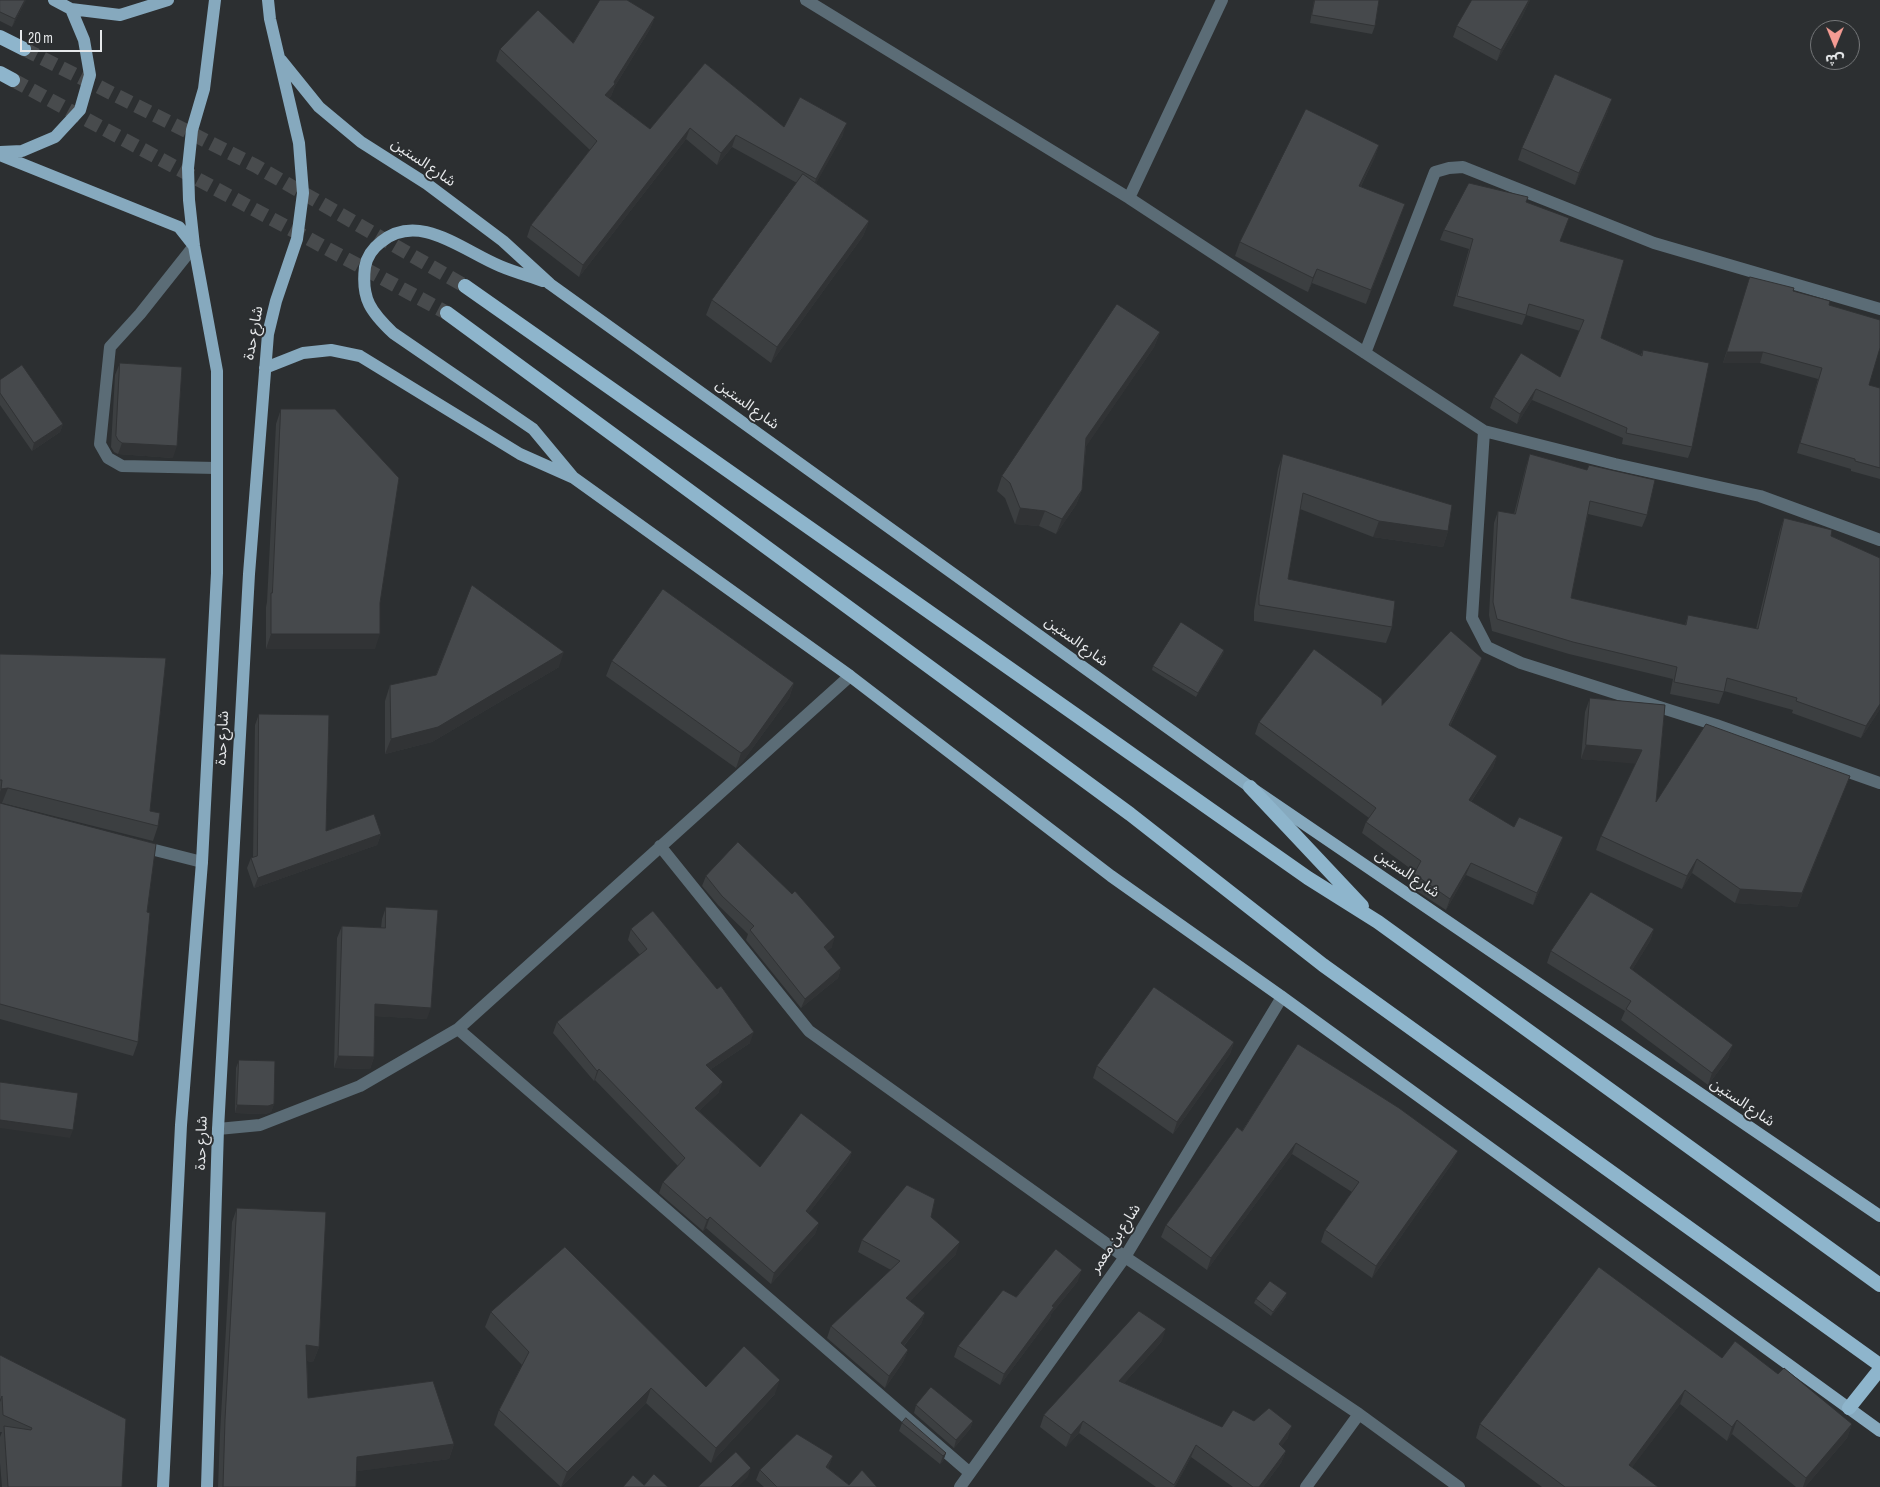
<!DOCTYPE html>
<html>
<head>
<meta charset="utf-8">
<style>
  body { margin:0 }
  #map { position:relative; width:1880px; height:1487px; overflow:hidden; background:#2c2f31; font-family:"Sofia Sans Condensed","Noto Sans Arabic",sans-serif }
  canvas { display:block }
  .north { position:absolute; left:1810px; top:20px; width:50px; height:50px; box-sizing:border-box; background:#2c2f31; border:1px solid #77797b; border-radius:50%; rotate:180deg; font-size:14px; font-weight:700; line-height:20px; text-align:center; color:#e7e9eb }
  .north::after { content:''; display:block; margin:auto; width:18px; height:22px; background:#f59c94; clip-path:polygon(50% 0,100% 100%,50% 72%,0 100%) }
  .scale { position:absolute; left:20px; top:30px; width:82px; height:22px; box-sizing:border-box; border:2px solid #e7e9eb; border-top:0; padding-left:6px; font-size:15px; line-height:18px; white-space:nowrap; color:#e7e9eb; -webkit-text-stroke:4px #2c2f31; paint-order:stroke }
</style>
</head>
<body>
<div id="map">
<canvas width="1880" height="1487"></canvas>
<div class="north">ش</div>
<div class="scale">20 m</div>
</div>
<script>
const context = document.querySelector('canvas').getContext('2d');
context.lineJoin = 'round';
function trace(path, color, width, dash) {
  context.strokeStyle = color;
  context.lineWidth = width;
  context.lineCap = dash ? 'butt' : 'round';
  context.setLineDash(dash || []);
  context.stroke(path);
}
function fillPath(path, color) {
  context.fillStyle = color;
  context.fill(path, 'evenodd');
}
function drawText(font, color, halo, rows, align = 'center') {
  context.font = font + ' "Sofia Sans Condensed","Noto Sans Arabic",sans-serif';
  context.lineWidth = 4;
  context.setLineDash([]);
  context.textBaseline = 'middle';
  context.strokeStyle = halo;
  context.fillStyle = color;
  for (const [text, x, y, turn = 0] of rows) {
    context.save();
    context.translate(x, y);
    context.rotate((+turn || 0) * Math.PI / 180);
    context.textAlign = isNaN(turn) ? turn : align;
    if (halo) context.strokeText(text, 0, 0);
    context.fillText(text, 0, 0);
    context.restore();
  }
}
const trunkTunnel = new Path2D(`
  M24 49 256 166 465 286
  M13 80 447 313`);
const service = new Path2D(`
  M194 246 140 314 110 347 100 444 108 458 122 466 216 468`);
const minor = new Path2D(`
  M806 0 1129 198 1484 431 1472 618 1487 647 1521 663 1716 725 1880 783
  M1129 198 1222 0
  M1365 353 1435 172 1449 168 1463 167 1654 243 1880 309
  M1484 431 1615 464 1760 496 1880 540
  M139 846 202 862
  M660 846 809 1031 1125 1257 1359 1414 1459 1487
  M458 1029 970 1473
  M218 1129 260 1125 360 1086 458 1029 850 676
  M960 1487 1125 1257 1282 997
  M1306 1487 1359 1414`);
const primary = new Path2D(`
  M54 0 71 9 120 15 168 0
  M281 60 319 107 361 142 427 184 503 241 550 284 1250 787 1880 1216
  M0 152 22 151 55 137 80 110 90 75 84 40 71 9
  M0 155 179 227 194 246
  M543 281C529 276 514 272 500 266 463 251 419 211 381 242 373 248 367 256 365 267 361 299 371 312 393 333L533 429 573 477
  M265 368 303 353 331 350 360 356 520 454 574 478 850 676 1111 876 1282 997 1880 1431
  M163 1487 181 1125 202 862 217 573V371L194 246 189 200 188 168 192 130 204 89 215 0
  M207 1487 218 1129 249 574 268 334 276 301 297 239 303 193 299 143 270 19 268 0`);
const trunk = new Path2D(`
  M0 37 24 49
  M0 73 13 80
  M465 286 1308 878 1378 922 1880 1285
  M447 313 1130 814 1323 965 1880 1365
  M1250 787 1362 906
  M1849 1408 1880 1369`);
const wall = new Path2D(`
  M0 0H26L12 27 0 21Z
  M1314 0H1379L1375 26 1372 34 1310 23Z
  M1472 0H1530L1522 17 1497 61 1453 37 1457 26Z
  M655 17 650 29 615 86 611 96 609 98 650 129 705 63 784 127 843 135 816 183 869 221 863 236 771 363 706 315 712 300 797 183 732 147 717 165 686 139 579 277 527 237 531 225 590 150 496 61 500 49 573 43Z
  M1608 111 1575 185 1518 160 1522 148Z
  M1379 145 1374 159 1361 186 1400 218 1366 304 1312 283 1308 292 1235 256 1240 242Z
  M1527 202 1560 241 1601 338 1641 355 1643 350 1692 447 1688 458 1622 444 1623 438 1532 400 1517 424 1490 408 1494 397 1560 377 1580 331 1526 315 1522 325 1453 306 1469 249 1440 240 1444 230Z
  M1750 277 1793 291 1829 305 1869 385 1880 388V479L1851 471V469L1797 453 1818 379 1760 363H1723Z
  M1160 332 1154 347 1086 446 1082 490 1076 505 1056 534 1039 526 1015 524 1005 498 997 491 1002 476Z
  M120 363 173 458 118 454 114 452 111 447 115 375Z
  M0 380 63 424 60 432 32 451 0 405Z
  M281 409 380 603 375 649H266V607L267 602 276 424Z
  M1283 454 1448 531 1443 547 1373 537 1300 509 1288 579 1392 627 1386 643 1254 621V611L1278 469Z
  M1530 454 1587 470 1589 465 1647 515 1642 527 1588 514 1571 598 1685 625 1688 615 1756 629 1780 530 1784 518 1831 536 1880 558V709L1861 738 1792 713 1793 710 1724 691 1719 704 1670 694 1673 679 1569 654 1492 631 1489 615 1494 523 1498 511 1514 514 1526 466Z
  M1224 650 1223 654 1196 697 1152 670 1153 666Z
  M0 654 150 811 158 826 153 841 2 803 147 912 138 1042 133 1056 0 1019Z
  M1482 658 1477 670 1450 726 1497 756 1493 768 1471 802 1514 827 1563 837 1559 849 1533 905 1466 875 1446 910 1409 886 1415 872 1362 833 1366 822 1369 818 1255 734 1259 722 1382 705Z
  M612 661 794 683 789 698 743 761 736 768 606 676Z
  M559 667 432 742 385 754V701L390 685Z
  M1590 698 1665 705 1656 802 1850 776 1797 907 1735 903 1692 873 1682 889 1596 850 1601 836 1636 763 1581 759 1585 712Z
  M259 714 326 831 381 834 377 845 254 888 247 868 251 858 253 857 255 725Z
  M706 876 832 947 827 951 841 968 838 978 801 1008 746 940 748 934 718 905 702 886Z
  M386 907 427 1019 375 1016 374 1057 370 1069 334 1068 337 938 342 926 381 928 382 919Z
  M631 929 750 1043 711 1069 719 1092 699 1111 760 1167 852 1152 848 1162 808 1214 819 1223 815 1234 771 1284 706 1228 703 1231 659 1193 663 1182 678 1166 595 1080 594 1081 553 1033 557 1022 640 955 628 940Z
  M1654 929 1650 941 1632 970 1729 1057 1708 1085 1621 1020 1625 1011 1547 963 1551 951Z
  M1234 1042 1230 1054 1173 1134 1093 1078 1097 1066Z
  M239 1060 274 1104 271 1112 265 1114 235 1113 236 1068Z
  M1242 1131 1453 1162 1372 1278 1321 1242 1325 1230 1352 1192 1292 1154 1207 1270 1161 1237 1166 1225Z
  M237 1208 319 1347 313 1362 307 1361 308 1398 454 1444 449 1459 357 1471 356 1487H218L220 1434 232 1222Z
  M931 1217 956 1254 910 1301 925 1313 921 1324 904 1346 908 1350 903 1362 885 1388 827 1338 831 1326 891 1270 858 1252 862 1240Z
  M1078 1281 1051 1314 1050 1318 1000 1385 954 1357 958 1346 1016 1297Z
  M1286 1297 1271 1316 1254 1303 1256 1299Z
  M491 1312 706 1387 775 1394 711 1463 646 1403 561 1487 494 1425 499 1410 522 1365 485 1327Z
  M1162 1341 1124 1383 1222 1427 1288 1438 1281 1446 1286 1451 1281 1463 1263 1487H1233L1191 1457 1175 1487H1156L1079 1433 1066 1447 1040 1427 1044 1415Z
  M0 1355 122 1487H2L0 1463V1437L2 1432H0Z
  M1722 1358 1778 1374 1852 1424 1847 1438 1805 1487H1796L1732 1434 1727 1441 1680 1404 1632 1467 1658 1487H1542L1476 1438 1480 1424Z
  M916 1405 973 1421 970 1429 954 1448 914 1413Z
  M902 1423 946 1453 943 1461 940 1464 899 1431Z
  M833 1456 828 1468 849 1485 877 1487H764L756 1480 760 1470Z`);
const shadedWall = new Path2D(`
  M25 0H26L12 27 15 19Z
  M1529 0H1530L1522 17 1497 61 1501 50Z
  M655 17 650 29 615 86 611 96 601 106 605 95 614 82Z
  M1612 99 1608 111 1575 185 1579 173Z
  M847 123 843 135 812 191 816 179Z
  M690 128 686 139 579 277 583 265Z
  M736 135 732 147 717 165 721 153Z
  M1379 145 1374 159 1354 199 1359 186Z
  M1405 204 1400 218 1366 304 1371 290Z
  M869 221 863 236 771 363 777 347Z
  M1317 269 1312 283 1308 292 1313 278Z
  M1160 332 1154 347 1081 454 1086 438Z
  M1727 352H1763L1760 363H1723Z
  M1536 389 1532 400 1517 424 1520 414Z
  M63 424 60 432 32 451 34 443Z
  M122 443 177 446 173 458 118 454Z
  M1082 490 1076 505 1056 534 1062 519Z
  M1020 508 1045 511 1039 526 1015 524Z
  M1379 521 1448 531 1443 547 1373 537Z
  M271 634H380L375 649H266Z
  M1224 650 1223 654 1196 697 1198 693Z
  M564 652 559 667 432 742 385 754 391 739Z
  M1482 658 1477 670 1444 737 1449 725Z
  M794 683 789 698 743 761 736 768 741 753Z
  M1880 704V709L1861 738 1866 726Z
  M1586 745 1642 750 1637 764 1581 759Z
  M1497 756 1493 768 1464 812 1469 800Z
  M1850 776 1797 907 1735 903 1740 889Z
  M8 788 2 803 0 804V792L1 789Z
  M381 834 377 845 254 888 258 878Z
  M1563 837 1559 849 1533 905 1537 893Z
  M1697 859 1692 873 1682 889 1687 876Z
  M1471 863 1466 875 1446 910 1450 899Z
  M1654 929 1650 941 1626 980 1630 968Z
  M835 937 832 947 820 957 824 947Z
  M841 968 838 978 801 1008 805 999Z
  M375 1004 431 1008 427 1019 371 1016Z
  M754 1032 750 1043 702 1075 706 1065Z
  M1234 1042 1230 1054 1173 1134 1177 1122Z
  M1733 1045 1729 1057 1708 1085 1712 1073Z
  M338 1056 374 1057 370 1069 334 1068Z
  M599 1069 595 1080 594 1081 597 1071Z
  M723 1082 719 1092 691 1119 695 1108Z
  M274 1104 271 1112 265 1114 235 1113 237 1105Z
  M0 1120 73 1130 70 1138 0 1128Z
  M1296 1143 1292 1154 1207 1270 1211 1258Z
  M1458 1151 1453 1162 1372 1278 1376 1266Z
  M852 1152 848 1162 802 1222 806 1211Z
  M710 1217 706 1228 703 1231 707 1220Z
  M819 1223 815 1234 771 1284 774 1273Z
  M960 1242 956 1254 902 1310 906 1298Z
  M1082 1270 1078 1281 1051 1314 1050 1318 1000 1385 1004 1374 1052 1306Z
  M1287 1293 1286 1297 1271 1316 1273 1312Z
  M925 1313 921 1324 897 1354 901 1343Z
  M1166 1329 1162 1341 1115 1393 1119 1381Z
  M306 1345 319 1347 313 1362 301 1360Z
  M908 1350 903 1362 885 1388 889 1376Z
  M780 1380 775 1394 711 1463 716 1448Z
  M651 1388 646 1403 561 1487 567 1472Z
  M1685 1390 1680 1404 1624 1478 1629 1465Z
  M1737 1420 1732 1434 1727 1441 1732 1427Z
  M973 1421 970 1429 954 1448 956 1440Z
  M1083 1421 1079 1433 1066 1447 1071 1435Z
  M1852 1424 1847 1438 1805 1487H1803L1806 1478Z
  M1292 1426 1288 1438 1275 1455 1279 1444Z
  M454 1444 449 1459 352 1472 357 1457Z
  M1196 1445 1191 1457 1175 1487H1174Z
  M1286 1451 1281 1463 1263 1487H1259Z
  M946 1453 943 1461 940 1464 943 1456Z
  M833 1456 829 1467 822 1477 826 1467Z
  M751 1468 748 1477 738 1487H731Z`);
const building = new Path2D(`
  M0 0H25L15 19 0 12Z
  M600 0H627L655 17 614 82 615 84 605 95 650 129 705 63 784 127 800 97 847 123 816 179 736 135 721 153 690 128 583 265 531 225 597 141 500 49 538 10 573 43Z
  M1315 0H1379L1375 26 1312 15Z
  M1472 0H1529L1501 50 1457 26Z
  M1555 74 1612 99 1579 173 1522 148Z
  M1306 109 1379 145 1359 186 1405 204 1371 290 1317 269 1313 278 1240 242Z
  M803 174 869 221 777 347 712 300Z
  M1469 183 1528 197 1526 202 1569 218 1560 241 1624 260 1601 338 1642 356 1643 350 1709 363 1692 447 1626 433 1627 428 1536 389 1520 414 1494 397 1521 353 1560 377 1584 320 1529 304 1526 315 1457 296 1473 239 1444 230Z
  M1750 277 1794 288 1793 291 1830 301 1829 305 1880 320V348L1869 385 1880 388V468L1855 461V459L1800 443 1822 368 1763 352H1727Z
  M1117 304 1160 332 1086 438 1082 490 1062 519 1045 511 1020 508 1010 483 1002 476Z
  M120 363 182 367 177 446 122 443 118 440 116 436Z
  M22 365 63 424 34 443 0 393V380Z
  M281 409H335L399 478 380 603V634H271V593H272Z
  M1283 454 1452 505 1448 531 1379 521 1303 493 1288 579 1395 601 1392 627 1259 605V596Z
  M1530 454 1587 470 1589 465 1655 480 1647 515 1590 501 1571 598 1686 625 1688 615 1758 629 1784 518 1832 530 1831 536 1880 558V704L1866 726 1796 701 1797 698 1727 678 1724 692 1674 682 1677 667 1573 642 1497 619 1493 602 1498 511 1515 514Z
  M472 585 564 652 438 727 391 739 390 685 436 675Z
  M663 589 794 683 749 746 741 753 612 661Z
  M1181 622 1224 650 1198 693 1153 666Z
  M1451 631 1482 658 1449 725 1497 756 1469 800 1514 827 1519 817 1563 837 1537 893 1471 863 1450 899 1414 874 1421 861 1366 822 1376 808 1259 722 1314 649 1382 699V705Z
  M0 654 166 658 150 811 160 813 158 826 8 788 1 789 2 780H0Z
  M1590 698 1665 705 1656 802 1706 724 1850 776 1802 893 1740 889 1697 859 1687 876 1601 836 1642 750 1586 745Z
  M259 714 329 715 326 831 374 814 381 834 258 878 251 858 257 856Z
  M0 803 156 844 147 912 150 913 138 1042 0 1004Z
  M738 842 792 894 795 891 835 937 824 947 841 968 805 999 750 930 754 926 722 896 706 876Z
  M1591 892 1654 929 1630 968 1733 1045 1712 1073 1626 1009 1631 1001 1551 951Z
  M386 907 438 910 431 1008 375 1004 374 1057 338 1056 342 926 385 928Z
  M653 911 717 989 721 986 754 1032 706 1065 723 1082 695 1108 760 1167 801 1113 852 1152 806 1211 819 1223 774 1273 710 1217 707 1220 663 1182 685 1158 599 1069 597 1071 557 1022 647 949 631 929Z
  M1154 987 1234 1042 1177 1122 1097 1066Z
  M1298 1044 1399 1108 1458 1151 1376 1266 1325 1230 1359 1182 1296 1143 1211 1258 1166 1225 1237 1127 1242 1131Z
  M239 1060 275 1061 274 1104 268 1106 237 1105Z
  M0 1082 78 1093 73 1130 0 1120Z
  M907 1185 935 1199 931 1217 960 1242 906 1298 925 1313 901 1343 908 1350 889 1376 831 1326 900 1261 862 1240Z
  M237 1208 326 1212 319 1347 306 1345 308 1398 433 1381 454 1444 357 1457 356 1487H223L225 1420Z
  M565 1247 706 1387 744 1346 780 1380 716 1448 651 1388 567 1472 499 1410 529 1352 491 1312Z
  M1056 1249 1082 1270 1052 1306 1054 1307 1004 1374 958 1346 1003 1290 1016 1297Z
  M1599 1267 1722 1358 1735 1341 1778 1374 1784 1368 1852 1424 1806 1478 1737 1420 1732 1427 1685 1390 1629 1465 1658 1487H1565L1480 1424Z
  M1270 1281 1287 1293 1273 1312 1256 1299Z
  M1139 1311 1166 1329 1119 1381 1222 1427 1233 1410 1254 1421 1269 1408 1292 1426 1279 1444 1286 1451 1259 1487H1253L1196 1445 1174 1485 1083 1421 1071 1435 1044 1415Z
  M0 1355 126 1419 122 1487H8L4 1426 31 1430 32 1428 3 1415 2 1396 0 1401Z
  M931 1387 973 1421 956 1440 916 1405Z
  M906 1418 946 1453 943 1456 902 1423Z
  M797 1434 833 1456 826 1467 849 1485 862 1470 877 1487H777L760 1470Z
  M736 1452 751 1468 731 1487H698Z
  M654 1474 668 1487H623L633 1475 644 1485Z`);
const streetNames = [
  ["شارع الستين",423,163,34],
  ["شارع حدة",254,333,-80],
  ["شارع الستين",747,405,36],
  ["شارع الستين",1076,642,36],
  ["شارع حدة",223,738,-87],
  ["شارع الستين",1407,874,34],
  ["شارع الستين",1742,1103,34],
  ["شارع حدة",202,1143,-88],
  ["شارع بن معمر",1116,1239,-57]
];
trace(trunkTunnel, '#484b4d', 14, [14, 7]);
trace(service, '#5b6c76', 12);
trace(minor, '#5b6c76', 12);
trace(primary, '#86a9be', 12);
trace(trunk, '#8eb5cc', 14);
fillPath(wall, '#3c3f41');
fillPath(shadedWall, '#313335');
fillPath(building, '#46494c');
trace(building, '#313335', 1);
drawText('15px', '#e7e9eb', '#2c2f31', streetNames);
</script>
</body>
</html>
